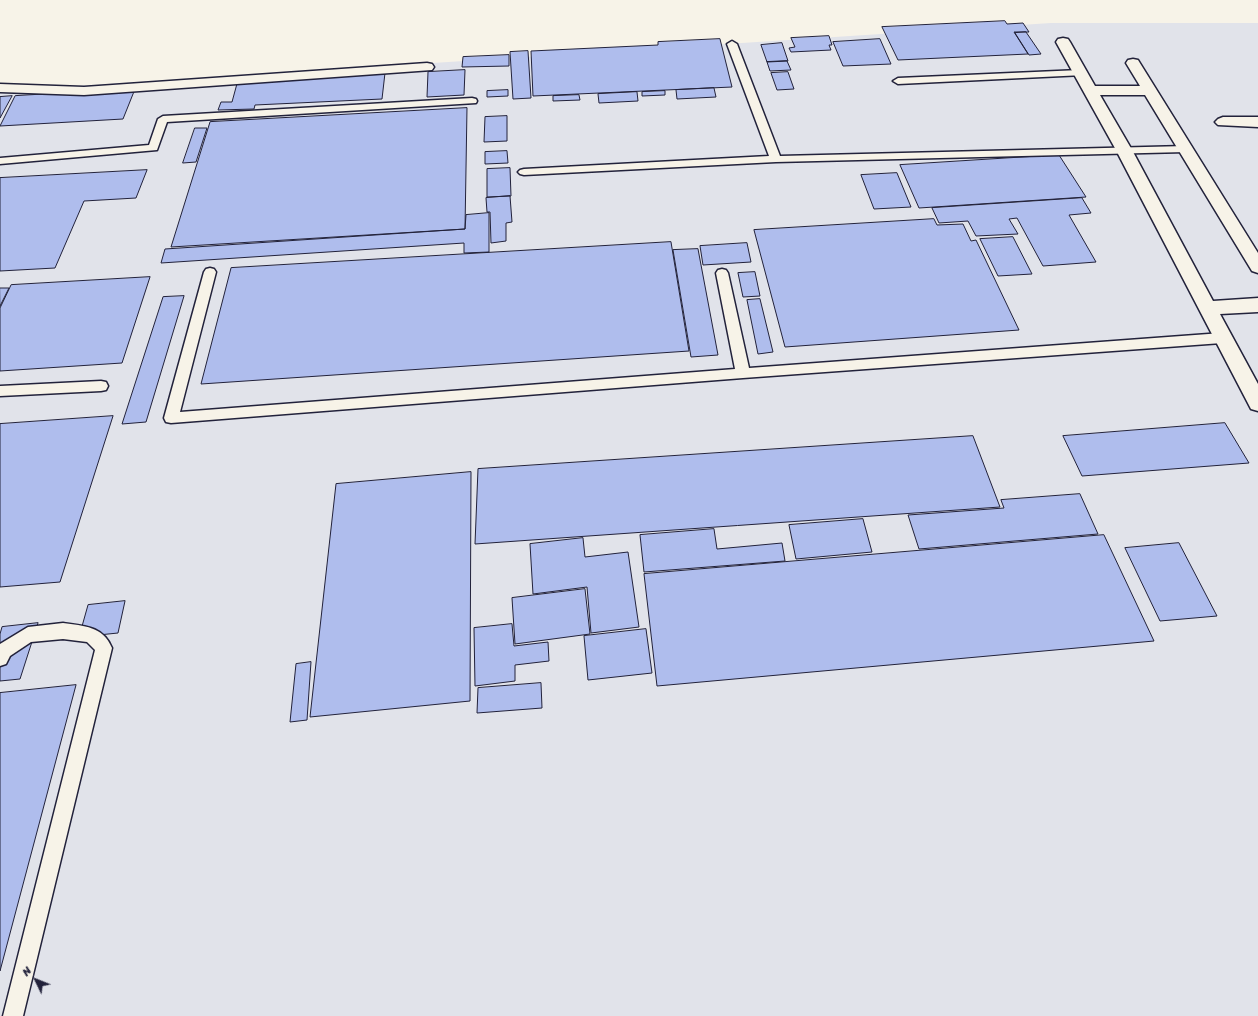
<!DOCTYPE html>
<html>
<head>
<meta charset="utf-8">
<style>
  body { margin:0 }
  #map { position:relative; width:1258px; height:1016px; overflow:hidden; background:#f7f3e8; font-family:Sriracha,sans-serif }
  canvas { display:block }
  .north { position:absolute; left:16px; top:960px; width:40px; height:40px; -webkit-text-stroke:3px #f7f3e8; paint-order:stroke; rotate:313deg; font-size:11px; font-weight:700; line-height:16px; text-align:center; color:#22223b }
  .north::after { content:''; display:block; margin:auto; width:14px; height:18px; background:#22223b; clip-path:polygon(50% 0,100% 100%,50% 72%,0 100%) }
</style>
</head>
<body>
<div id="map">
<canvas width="1258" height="1016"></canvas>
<div class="north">N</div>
</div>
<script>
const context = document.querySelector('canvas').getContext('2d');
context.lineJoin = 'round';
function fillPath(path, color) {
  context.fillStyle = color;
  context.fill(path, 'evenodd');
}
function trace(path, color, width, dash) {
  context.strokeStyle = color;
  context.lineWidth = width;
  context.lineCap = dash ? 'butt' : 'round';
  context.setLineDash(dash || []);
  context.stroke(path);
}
const built = new Path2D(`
  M1051 23H1258V1016H0V91Z`);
const building = new Path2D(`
  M1005 21 1007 24 1023 23 1029 32H1014L1028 54 898 60 882 27Z
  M1026 32 1041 54 1029 55 1015 33Z
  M829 36 832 45H829L831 50 791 52 789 48 795 47 791 38Z
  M720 39 732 87 533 96 531 51 658 45V42Z
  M880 39 891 64 843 66 833 42Z
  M782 43 788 61 767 62 761 45Z
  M528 51 531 98 513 99 510 52Z
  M509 55V66L462 67 463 57Z
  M787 61 791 70 770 71 767 62Z
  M465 70 464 95 427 97 428 72Z
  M788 72 794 89 777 90 771 73Z
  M385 73 382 99 255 105 254 109 218 110 221 102H232L238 80Z
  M714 88 716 97 677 99 676 90Z
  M135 89 123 119 0 126 15 96Z
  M508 90V96L487 97V91Z
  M665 91V95L642 96V92Z
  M637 92 638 101 599 103 598 94Z
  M579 95 580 100 553 101V96Z
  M12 96 0 118V97Z
  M467 108 465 229 171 247 210 122Z
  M507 116V141L484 142 485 117Z
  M195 128H207L196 162 183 163Z
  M507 151 508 163 485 164V152Z
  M1059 155 1086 197 919 208 900 165Z
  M510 168 511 196 487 197V169Z
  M147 170 136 198 84 201 55 268 0 271V178Z
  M897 173 911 207 874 209 861 175Z
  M510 196 512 222 506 223V241L491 243 490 212H487L486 198Z
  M1082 198 1091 213 1069 215 1096 262 1043 266 1017 218 1009 219 1018 234 976 236 968 221 939 223 932 208Z
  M489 213V252L464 253V243L161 263 165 249 465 229 466 215Z
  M934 219 937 225 963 224 971 241 976 240 1019 330 785 347 754 230Z
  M1013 237 1032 274 998 276 980 239Z
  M671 242 689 351 201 384 231 268Z
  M747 243 751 262 703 265 700 246Z
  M698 249 718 355 691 357 673 250Z
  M755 272 760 296 743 297 738 273Z
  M150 277 122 363 0 371V308L11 285Z
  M0 288H9L0 306Z
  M184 296 146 422 122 424 163 297Z
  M760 299 773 352 758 354 747 300Z
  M113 416 60 582 0 587V424Z
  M1225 423 1249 463 1082 476 1063 436Z
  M973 436 1000 507 475 544 478 469Z
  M471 472 470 701 310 717 336 484Z
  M1080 494 1098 534 919 549 908 515 1004 508 1001 500Z
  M863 519 872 552 796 559 789 525Z
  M714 529 717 549 782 543 785 561 644 572 640 535Z
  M1104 535 1154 641 657 686 644 574Z
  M583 538 585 557 628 552 639 627 591 633 587 587 533 594 530 544Z
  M1179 543 1217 616 1160 621 1125 548Z
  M585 589 590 634 515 644 512 598Z
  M125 601 118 633 79 637 88 605Z
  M38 623 20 679 0 681V634L2 627Z
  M512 624 514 646 548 642 549 661 515 665V681L475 686 474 628Z
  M646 629 652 673 588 680 584 636Z
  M311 662 307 720 290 722 296 664Z
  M541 683 542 708 477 713 478 688Z
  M76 685 0 971V693Z`);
const service = new Path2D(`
  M732 41 737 44 780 156 1186 146 1191 149 1186 152 776 162 524 175 520 174 518 172 520 170 524 169 769 156 727 44Z
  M1080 70 1084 71 1085 73 1084 75 898 84 893 81 898 78Z
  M472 98 476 99 477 101 476 103 167 122 157 150 0 164V158L149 145 158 119 163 116Z
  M210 268 214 269 216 272 180 412 735 369 716 273 718 270 722 269 726 270 728 273 749 368 1222 333 1227 335 1229 338 1227 341 1222 343 743 378 171 423 166 422 164 418 204 272 206 269Z
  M101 381 106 382 108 386 106 390 101 391 0 396V386Z
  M63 623C84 626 103 626 112 648L23 1016H3L95 650 87 642 63 639 31 642 10 656 6 664 0 666V644L28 627Z`);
const minor = new Path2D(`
  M1063 38 1068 39 1070 42 1095 86H1140L1126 63 1128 60 1133 59 1138 60 1258 253V273L1252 271 1145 95H1100L1132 150 1213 301 1258 298V312L1220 314 1258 384V411L1251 409 1116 150 1056 42 1058 39Z
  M427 63 432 64 434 67 432 70 84 95 0 92V84L84 87Z
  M1223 117H1258V127L1218 125 1215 122 1218 119Z`);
fillPath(built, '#e1e3ea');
fillPath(building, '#afbded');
trace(building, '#22223b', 1);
trace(service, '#22223b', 3);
trace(minor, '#22223b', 3);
fillPath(service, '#f7f3e8');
fillPath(minor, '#f7f3e8');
</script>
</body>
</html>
